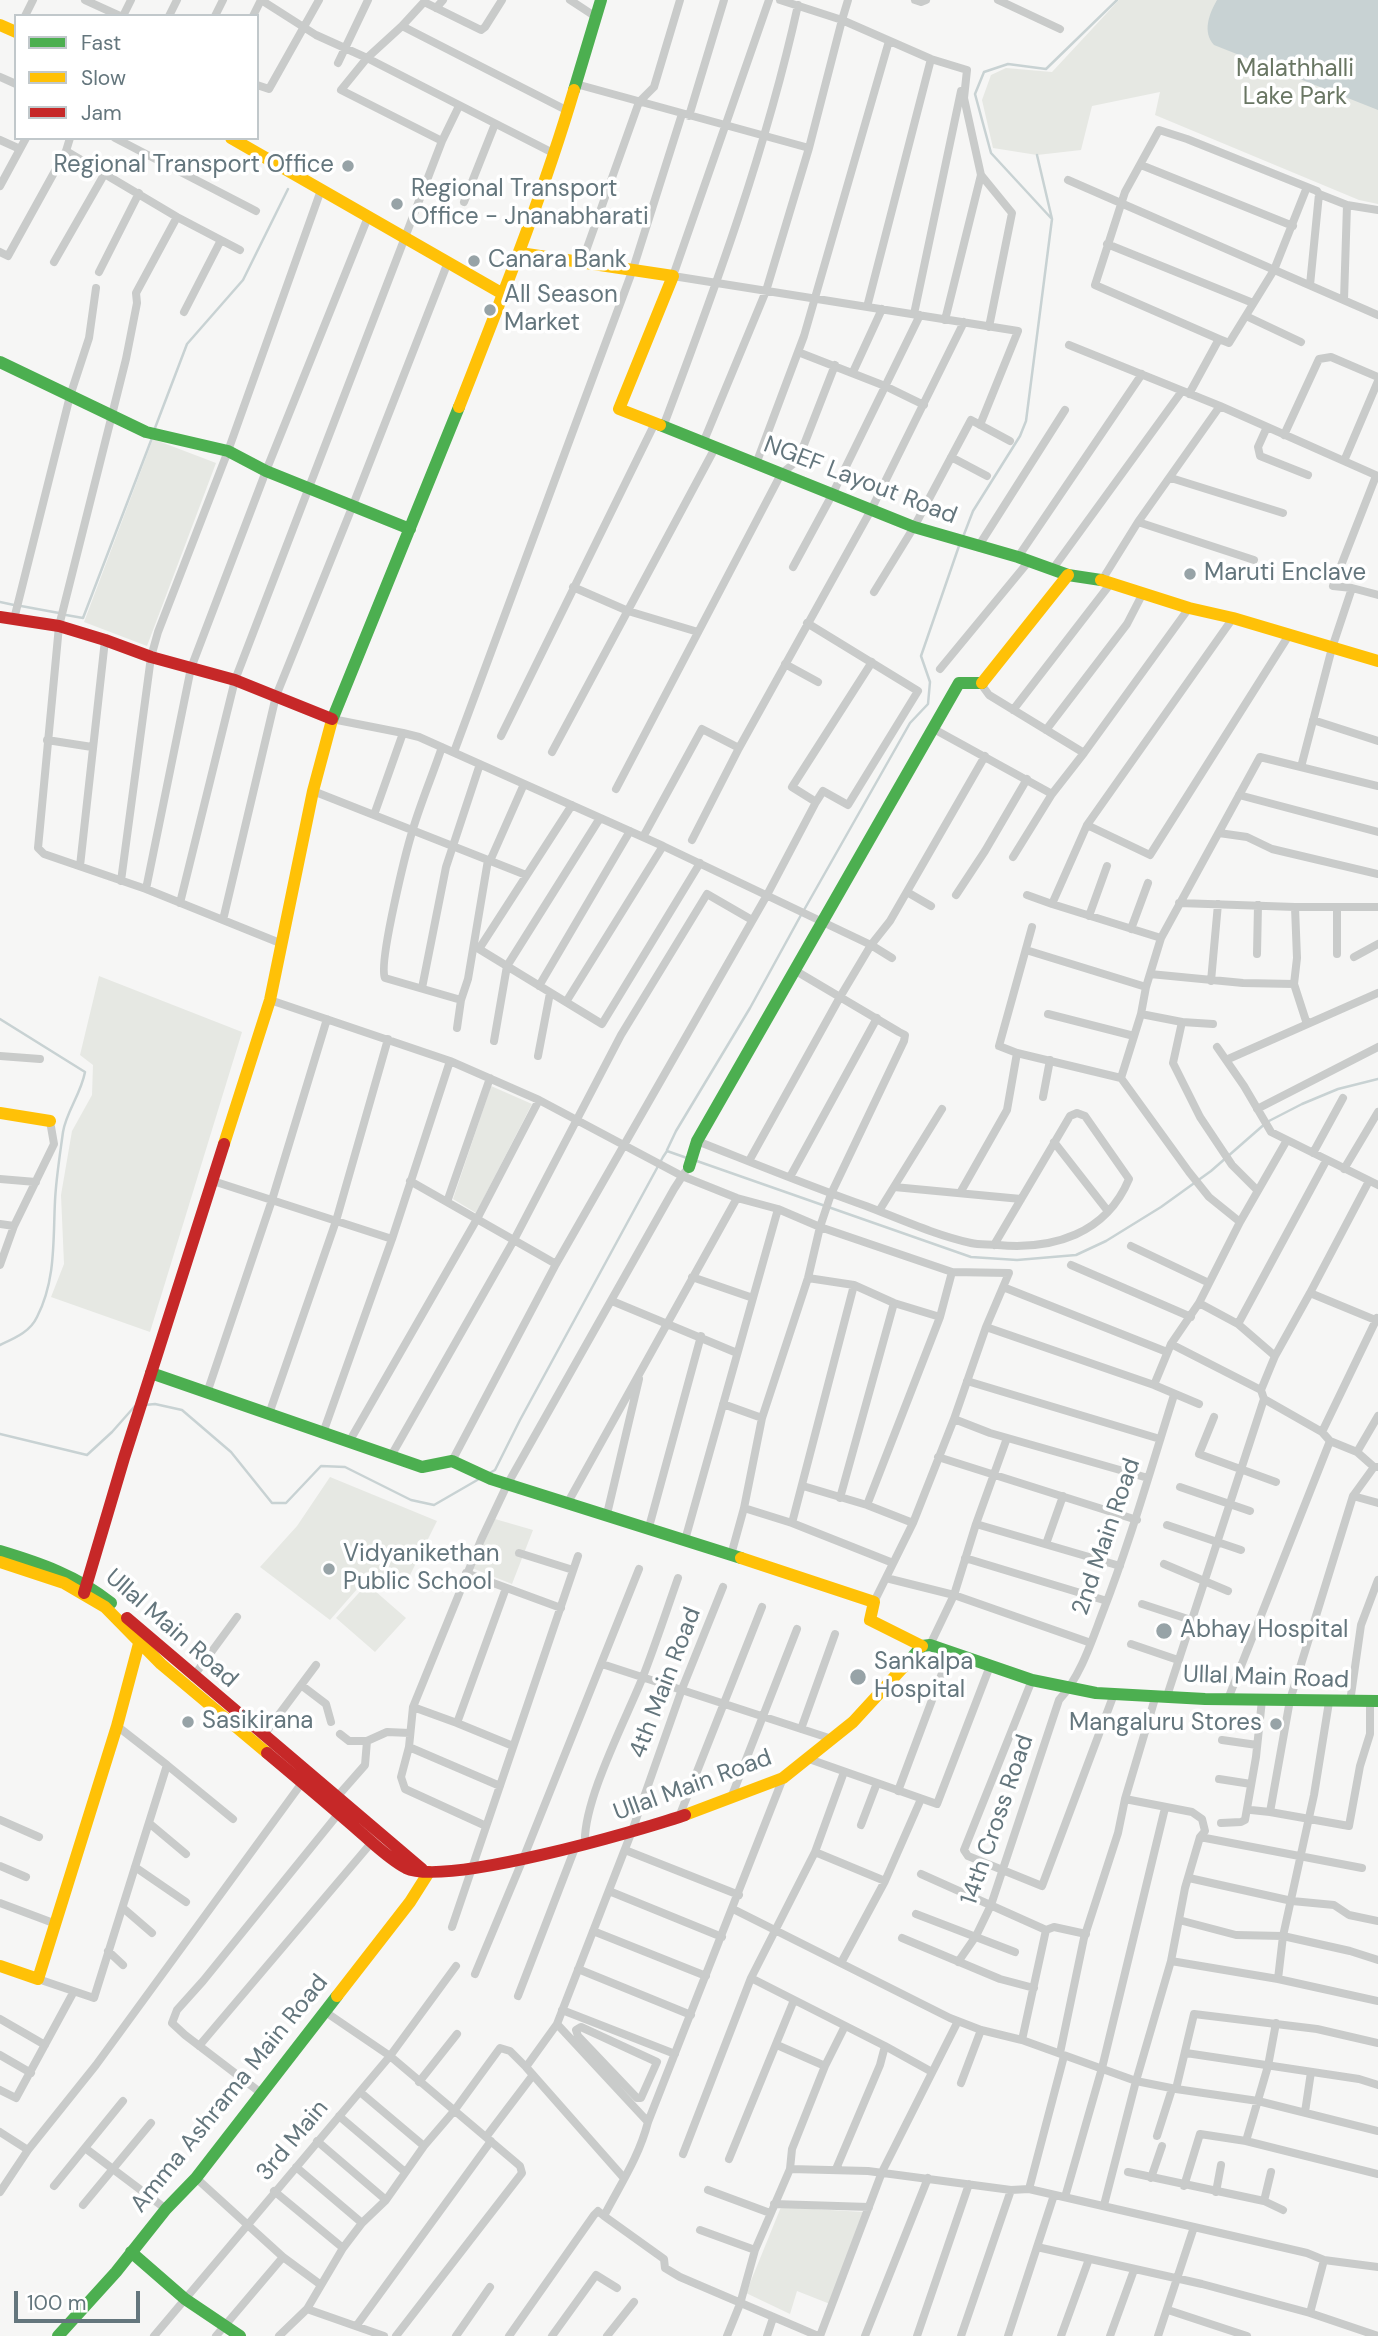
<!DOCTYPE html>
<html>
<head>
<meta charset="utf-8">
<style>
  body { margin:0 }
  #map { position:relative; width:1378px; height:2336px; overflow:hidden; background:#f6f6f5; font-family:"DM Sans",sans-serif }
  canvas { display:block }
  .legend { position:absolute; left:14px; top:14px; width:245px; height:126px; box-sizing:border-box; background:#fff; border:2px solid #c1c8cb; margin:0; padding:9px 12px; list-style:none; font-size:21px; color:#64767d }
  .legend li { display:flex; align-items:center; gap:14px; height:35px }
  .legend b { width:35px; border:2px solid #c1c8cb }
  .scale { position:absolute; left:14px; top:2291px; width:126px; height:32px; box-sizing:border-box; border:4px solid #64767d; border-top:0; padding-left:9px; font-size:21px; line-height:24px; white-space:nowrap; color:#64767d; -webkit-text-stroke:5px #fff; paint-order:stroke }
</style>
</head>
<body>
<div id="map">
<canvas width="1378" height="2336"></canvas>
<ul class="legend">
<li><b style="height:9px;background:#4caf50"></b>Fast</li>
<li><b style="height:9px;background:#ffc107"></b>Slow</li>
<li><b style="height:9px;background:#c62828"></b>Jam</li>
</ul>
<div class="scale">100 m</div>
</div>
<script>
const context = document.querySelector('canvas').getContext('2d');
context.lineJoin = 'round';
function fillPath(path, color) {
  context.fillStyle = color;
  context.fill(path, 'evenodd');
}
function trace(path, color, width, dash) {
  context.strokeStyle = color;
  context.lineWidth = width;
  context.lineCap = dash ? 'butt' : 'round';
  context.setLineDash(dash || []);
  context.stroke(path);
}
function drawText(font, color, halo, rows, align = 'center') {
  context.font = font + ' "DM Sans",sans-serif';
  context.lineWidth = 7;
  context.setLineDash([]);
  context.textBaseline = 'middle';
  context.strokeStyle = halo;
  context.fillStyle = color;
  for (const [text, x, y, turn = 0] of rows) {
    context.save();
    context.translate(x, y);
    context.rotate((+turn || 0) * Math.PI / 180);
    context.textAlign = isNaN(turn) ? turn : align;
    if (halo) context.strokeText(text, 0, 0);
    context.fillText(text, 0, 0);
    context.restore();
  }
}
const green = new Path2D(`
  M1119 0H1378V204L1359 200 1155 115 1160 92 1092 106 1081 150 1037 155 993 148 982 100 991 75 1006 68 1052 72Z
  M153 439 216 463 147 646 84 622Z
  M99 976 242 1032 150 1332 51 1297 64 1264 61 1195 72 1131 92 1095 93 1065 80 1055Z
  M491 1086 532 1104 476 1213 453 1199Z
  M330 1477 437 1521 403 1589 372 1572 330 1620 260 1567 297 1526Z
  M495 1519 533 1530 512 1584 472 1568Z
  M367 1584 406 1618 375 1652 336 1618Z
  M781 2207 863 2212 830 2304 797 2291 790 2314 746 2293Z`);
const water = new Path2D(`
  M1217 0H1378V110L1214 45C1202 32 1209 14 1217 0Z`);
const stream = new Path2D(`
  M1051 218 991 153 975 94 984 72 1008 64 1046 69 1117 0
  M155 428 187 344 243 280 288 189
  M963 537 973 511 1020 436 1026 421 1052 219 1037 155
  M0 602 14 605
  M21 606 59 613
  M66 615 83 618 152 438
  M804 910 910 723 928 704 930 682 921 656 960 543
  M0 1019 85 1072C81 1094 66 1112 63 1132 60 1154 56 1179 55 1201 53 1240 56 1280 37 1317 30 1332 15 1338 0 1345
  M667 1150 676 1131 750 1008 801 915
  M694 1160 971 1257 1017 1260 1076 1255 1106 1241 1161 1207 1211 1171 1267 1122 1302 1104 1338 1089 1378 1079
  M145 1405 155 1404 182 1410 231 1452 272 1503H286L321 1466 345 1467 411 1500 434 1505 479 1479
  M0 1434 87 1455 112 1432 135 1406
  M488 1474 495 1470 520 1420 663 1157 667 1151 687 1158`);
const street = new Path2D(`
  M85 0 120 16
  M570 0 596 17
  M769 0 673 276 1018 331 980 425
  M780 0 842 20 809 148
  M848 0 842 20 931 59 967 70 964 98 981 175 1012 213 989 327
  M915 0 921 2 926 0
  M998 0 1060 29
  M436 8 443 0
  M25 16 33 0
  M123 16 131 0
  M169 16 177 0
  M215 16 223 0
  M253 16 261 0 316 35 367 58 555 154
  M402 26 424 2 481 30 485 27 502 0
  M338 63 368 0
  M0 77 16 84
  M576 84 809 148 766 291 703 443
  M257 85 269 89 319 0
  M689 116 724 0
  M115 138 256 211
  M0 140 20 149
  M442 141 341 90 367 58 402 26 568 111
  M66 151 177 217 240 250
  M1141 165 1293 226
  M1068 180 1378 315
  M0 186 26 138
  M1307 187 1317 191 1319 194 1347 205 1378 210
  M464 202 495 124
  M177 217 136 293 137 303 126 359 59 626 38 848 44 854 146 889 280 943
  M1107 244 1253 303
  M0 252 8 256 66 151 70 138
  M54 262 105 173
  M582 262 639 102 654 87 680 0
  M99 272 139 193
  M1310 285 1319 194
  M1344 300 1347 205
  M867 307 931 59
  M184 312 221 240
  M914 314 961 91
  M1246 316 1301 342
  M945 320 981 175
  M1069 345 1220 406 1138 522 1102 580
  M798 352 885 386 924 405
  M853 372 882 309
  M1189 394 1219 339 1229 343 1274 270 1307 187 1187 139 1159 130 1125 192 1095 285 1219 339
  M1220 406 1378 476
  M663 427C715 289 766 150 798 5
  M1267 427 1258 447 1260 456 1308 475
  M1284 435 1319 359 1331 357 1378 377
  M951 457 987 476
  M1344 461 1378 381
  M756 464 804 336 889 41
  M1376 476 1333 586 1352 588 1378 595
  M1171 478 1283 513
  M1138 522 1254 560
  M978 547 1065 410
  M1018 557 1142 374
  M793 567 832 495 920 315
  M1052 570 1182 391
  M573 587 628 611 698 632
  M874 592 914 527 971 420 1010 441
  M1233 618 1087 825 1150 855 1289 635
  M14 619 70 396 89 338 96 288
  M785 664 818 682
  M940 669 1029 561
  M981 684 989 695 1084 753 1189 608
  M1013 710 1111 583
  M332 719 403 733 374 815
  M1313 720 1378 741
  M932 728 1052 794
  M1046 730 1127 624 1143 593
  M403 733 419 737 663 846 871 945 890 921 985 756
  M501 736 655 423
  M47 740 92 747
  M442 747C433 774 421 802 413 829 406 851 378 964 385 978L461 1000 468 979 488 860
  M454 752 633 269 682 114
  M552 752 715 448
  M1301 767 1332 648 1352 588
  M616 789 781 474 798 460 835 365
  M313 791 526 875
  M1239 795 1378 832
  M816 802 792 787 872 662
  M572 805 479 949 602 1024 700 863
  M1087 825 1052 904 1161 938
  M1219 833 1247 837 1272 849 1378 874
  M643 837 702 729 739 748 871 510 964 322
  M692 840 739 748
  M1013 857 1052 794 1084 753
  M490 861 524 784
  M80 866 105 640
  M121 881 151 657 158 632 228 451 321 190
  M146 889 191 668 266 471 368 217
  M907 892 931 906
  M956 895 985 851 1027 779
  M1027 895 1052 904
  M180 903 235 680 442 141 459 106
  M1179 903 1295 907H1378
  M1337 907V954
  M1089 916 1107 866
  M223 920 276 696 353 505 448 262
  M1032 927 999 1046 1017 1053 1121 1078
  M1131 929 1148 883
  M1026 950 1146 987
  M1257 954 1258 905
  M1354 957 1378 944
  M1150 974 1243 983 1294 984 1297 958 1295 907
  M1211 981 1218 904
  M1294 984 1306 1021 1309 1022
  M539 986 630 831
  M422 988 446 867 480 764
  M270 1000 450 1061 539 1100 682 1176 737 1198 778 1209 820 1227 952 1272 1009 1273 986 1327 954 1419 913 1523 874 1602
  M566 1002 663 846
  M1048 1014 1134 1036
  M1141 1014 1182 1022 1173 1063 1200 1117 1232 1165 1257 1190
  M1182 1022 1213 1024
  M457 1028 461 1000
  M494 1041 507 966 600 818
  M1217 1047 1244 1086 1271 1132 1378 1185
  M0 1056 40 1059
  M538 1056 550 993
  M1226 1060 1378 993
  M1121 1078 1141 1014 1146 987 1161 938 1260 757 1378 786
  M1121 1078 1189 1172 1209 1197 1240 1222
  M1043 1097 1050 1060
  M1257 1109 1378 1047
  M697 1141C753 1163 809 1186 866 1206 900 1219 935 1235 971 1243 979 1245 989 1244 998 1245 1053 1250 1106 1234 1129 1179L1085 1116 1077 1113 1070 1116 994 1245
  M1054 1142 1107 1210
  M1313 1153 1343 1098
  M749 1161 840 997 871 945 892 958
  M1344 1169 1378 1112
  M790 1177 877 1018
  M0 1179 36 1182
  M213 1181 392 1239
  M410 1181 556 1264 767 895 816 802 823 791 848 805 918 691 807 623
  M1369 1181 1310 1293 1378 1321
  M894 1187 1021 1199
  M960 1193 1007 1110 1017 1053
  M447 1202 490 1078
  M879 1211 942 1109
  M0 1224 14 1226
  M1131 1246 1209 1283
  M0 1265 14 1226 54 1144 50 1121
  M1071 1265 1191 1317
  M692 1277 753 1298
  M808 1278 854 1285 894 1303 940 1317
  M1003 1287 1167 1352
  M612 1301 737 1353
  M1199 1303 1238 1324 1275 1356 1261 1390 1264 1399 1322 1432 1330 1441 1357 1452 1374 1467H1378
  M1238 1324 1326 1161
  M986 1327 1154 1385 1199 1404
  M1171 1344 1261 1390
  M1275 1356 1310 1293
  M967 1381 1160 1439
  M1154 1385 1171 1344 1199 1303 1240 1222 1287 1140
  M207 1393 272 1200 327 1019
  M723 1404 762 1418
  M269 1414 336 1221 388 1039
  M1214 1417 1199 1454 1276 1482
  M954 1419 990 1433 1148 1478
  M1322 1432 1377 1318
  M323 1433 392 1239 450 1061
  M349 1442 477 1219 539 1100
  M1357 1452 1378 1416
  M391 1456 514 1240 621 1035 707 894 752 920
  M938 1457 1137 1520
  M452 1461 556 1264
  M803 1486 867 1505 913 1523
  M1180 1487 1250 1511
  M1353 1496 1378 1503
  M840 1498 894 1303
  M567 1504 737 1198
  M867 1505 940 1317 952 1272
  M744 1508 792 1523 893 1563
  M607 1514 639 1379
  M792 1523 854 1285
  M976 1524 1007 1438
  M1167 1525 1241 1550
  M649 1527 701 1336
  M685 1540 778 1209
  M1046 1544 1063 1496
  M519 1553 573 1570
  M731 1555 744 1508 762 1418 808 1278 820 1227 831 1194 904 1041 905 1035 899 1032 796 971
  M965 1558 1107 1601
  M1164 1564 1228 1591
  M466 1573 561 1608
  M886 1578 954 1595 1091 1643
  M1142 1604 1191 1620
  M1131 1644 1178 1660
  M930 1645 954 1595 976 1524 1120 1566
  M602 1664 832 1739
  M193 1677 237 1617
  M1032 1680 964 1850 968 1856 1042 1886 1114 1694
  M301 1685 326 1704 331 1722
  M1167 1696 1264 1399
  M1228 1699 1330 1441
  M1370 1701V1734L1360 1766 1349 1826 1270 1812 1290 1700 1353 1496 1374 1467
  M1350 1702 1361 1625 1378 1580
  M413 1707 457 1723 506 1588
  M457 1723 513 1746
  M801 1729 835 1634
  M340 1734 349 1741H367
  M263 1736 316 1665
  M1222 1740 1257 1745
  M409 1747 500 1786
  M809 1759 937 1804 990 1666
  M167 1765 233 1819
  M1219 1779 1251 1784
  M898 1791 950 1652
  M336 1798 365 1765 367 1741 387 1732 410 1733
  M731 1798 797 1629
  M1125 1799 1192 1812 1202 1819 1205 1831 1200 1837
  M1251 1810 1270 1812
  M679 1817 762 1607
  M0 1820 39 1837
  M149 1823 186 1854
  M1221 1823 1241 1822 1245 1820 1256 1757 1262 1700
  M861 1825 877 1783
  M486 1826 405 1789 401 1777 409 1747 413 1707 481 1540 507 1485 674 1189 685 1172
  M585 1845C582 1803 625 1721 642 1679 655 1646 666 1612 678 1578
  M625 1850 739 1895
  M815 1852 844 1772
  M0 1866 26 1877
  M135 1867 186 1902
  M1362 1868 1200 1837 1185 1888 1171 1961 1278 1979 1378 2001
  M921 1874 1046 1930 1022 2040
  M1189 1878 1292 1901 1334 1905 1349 1915 1378 1921
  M609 1891 722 1937
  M0 1903 56 1924
  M123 1908 152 1933
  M733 1909 950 2018 981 2030 1022 2040 1136 2081 1176 2089 1258 2101 1378 2131
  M916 1914 1015 1952
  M1179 1920 1236 1935 1283 1936 1350 1951 1378 1960
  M452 1927 578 1556
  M1046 1930 1054 1927 1086 1934
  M593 1931 706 1976
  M902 1938 1000 1979 1034 1988
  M108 1951 123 1965
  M958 1962 976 1936 991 1905 1059 1700C1080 1677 1091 1643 1102 1614 1130 1542 1151 1468 1174 1395
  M841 1963 885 1881 921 1799
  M578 1969 691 2015
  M475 1974 523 1859 639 1569
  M38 1979 94 1998 167 1765 117 1726
  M1278 1979 1283 1936 1314 1795 1329 1702
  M518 1996 575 1848
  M562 2010 675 2054
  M324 2011 390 2056 520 2166 522 2173 396 2336
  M0 2019 45 2045
  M557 2024 648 2122
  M581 2027 657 2062 641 2098H637L578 2036 576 2030Z
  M777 2045 825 2066
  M199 2046 372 1842
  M885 2046 932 2072
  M1186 2053 1359 2079 1378 2085
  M0 2055 31 2073
  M526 2067 557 2024 632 1831 682 1689 723 1587
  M419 2082 457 2034
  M961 2083 981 2030
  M1176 2089 1194 2014 1317 2029 1378 2043
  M0 2090 16 2098 73 1993
  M360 2092 424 2146
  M261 2093 185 2035 172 2023 177 2010 203 1981 339 1813
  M1305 2112 1311 2072
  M339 2116 405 2172
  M0 2132 28 2150
  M1157 2136 1172 2089
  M486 2137 533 2075
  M317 2141 386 2200
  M1246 2141 1268 2066 1276 2023
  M85 2148 166 2209
  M683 2154 751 1978
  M729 2159 794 2000
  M296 2167 362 2223
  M790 2169 868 2171 1011 2190 1029 2189 1307 2253 1324 2260 1310 2313
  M836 2169 880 2065 885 2046 751 1978 815 1852 885 1881
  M1128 2172 1264 2201 1283 2210
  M196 2178 283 2257 321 2285
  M1151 2178 1162 2146
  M54 2186 123 2101
  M1184 2186 1200 2134 1246 2141 1378 2174
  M1029 2189 1064 2056 1060 2053 1084 1938 1118 1833 1125 1799 1156 1695
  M708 2190 770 2213
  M274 2191 343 2248
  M0 2192 28 2150 96 2065 304 1780
  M1216 2192 1221 2165
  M1065 2197 1102 2068 1165 1808
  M1264 2201 1271 2172
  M774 2204 869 2207
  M83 2205 151 2123
  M1104 2205 1136 2081 1171 1961
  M604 2216 664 2259 665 2268 680 2277 818 2336
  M700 2230 755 2250
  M1037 2247 1202 2284 1310 2313 1378 2336
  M1324 2260 1378 2267
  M307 2309 384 2336
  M1168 2310 1247 2336
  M357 2325 491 2141
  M154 2336 390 2056 456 1966
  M216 2336 283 2257
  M279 2336 307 2309 343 2248 362 2223 386 2200 424 2146 454 2111 500 2048 510 2051 526 2067 623 2177
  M456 2336 490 2287
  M509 2336 594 2215 598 2211 604 2216C620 2185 639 2157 648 2122L783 1778
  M552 2336 596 2275 617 2288
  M607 2336 634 2302
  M727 2336 740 2304 755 2250 790 2169 792 2149 825 2066 845 2026
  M767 2336 773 2318
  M820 2336 882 2172 958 2021
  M865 2336 928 2178
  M917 2336 969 2184
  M961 2336 1011 2190
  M1008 2336 1054 2195
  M1061 2336 1089 2259
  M1110 2336 1134 2270
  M1158 2336 1194 2227`);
const fast = new Path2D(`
  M574 90 601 0
  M0 362 146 432 228 451 266 471 410 529
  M660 425 914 527 1018 557 1068 575 1101 580
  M332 720 459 407
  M689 1167 697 1141 959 683H982
  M151 1373 422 1467 452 1461 491 1479 741 1558
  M0 1551C40 1563 78 1576 111 1603
  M909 1661 922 1646 930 1645 1032 1680 1096 1693 1205 1699 1378 1701
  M131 2252 185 2299 240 2336
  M58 2336 116 2272 166 2209 196 2178 337 1996`);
const slow = new Path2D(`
  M0 25 16 32
  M231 138 503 294
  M520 253 673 276 619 409 660 425
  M459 407C500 302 542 198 574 90
  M1101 580 1189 608 1233 618 1378 661
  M982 683 1068 575
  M0 1113 50 1121
  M224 1144 270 1000 313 791 332 720
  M741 1558 874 1602 870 1620 922 1646
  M0 1562 64 1583 105 1607 161 1664 267 1753
  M685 1815 783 1778 853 1722 909 1661
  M0 1966 38 1979 117 1726 141 1636
  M337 1996 410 1902 429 1872`);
const jam = new Path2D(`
  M0 617 59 626 105 640 151 657 235 680 332 719
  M84 1593 124 1458 224 1144
  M127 1618 422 1869
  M267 1753C298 1779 329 1805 360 1832 374 1844 389 1859 406 1868 445 1887 638 1831 685 1815`);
const markers = [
  [348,166,7,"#97a3a7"],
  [397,204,7,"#97a3a7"],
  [474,261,7,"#97a3a7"],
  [490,310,7,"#97a3a7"],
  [1190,574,7,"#97a3a7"],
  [329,1569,7,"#97a3a7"],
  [1164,1631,9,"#97a3a7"],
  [858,1677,9,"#97a3a7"],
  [188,1722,7,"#97a3a7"],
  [1276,1724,7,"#97a3a7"]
];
const parkNames = [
  ["Malathhalli",1295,70],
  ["Lake Park",1295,98]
];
const poiNames = [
  ["Regional Transport Office",334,166,"right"],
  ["Regional Transport",411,190],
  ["Office - Jnanabharati",411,218],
  ["Canara Bank",488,261],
  ["All Season",504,296],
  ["Market",504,324],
  ["Maruti Enclave",1204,574],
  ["Vidyanikethan",343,1555],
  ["Public School",343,1583],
  ["Abhay Hospital",1180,1631],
  ["Sankalpa",874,1663],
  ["Hospital",874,1691],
  ["Sasikirana",202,1722],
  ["Mangaluru Stores",1262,1724,"right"]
];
const streetNames = [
  ["NGEF Layout Road",860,481,21],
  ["2nd Main Road",1107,1537,-71],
  ["Ullal Main Road",171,1629,41],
  ["Ullal Main Road",1266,1678,2],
  ["4th Main Road",666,1683,-69],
  ["Ullal Main Road",693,1786,-20],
  ["14th Cross Road",998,1820,-71],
  ["Amma Ashrama Main Road",230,2094,-51],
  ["3rd Main",293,2141,-50]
];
fillPath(green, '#e6e8e3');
fillPath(water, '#c8d2d3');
trace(stream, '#c8d2d3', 2.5);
trace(street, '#c9cbca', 8);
trace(fast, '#4caf50', 12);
trace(slow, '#ffc107', 12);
trace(jam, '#c62828', 12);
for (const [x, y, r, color] of markers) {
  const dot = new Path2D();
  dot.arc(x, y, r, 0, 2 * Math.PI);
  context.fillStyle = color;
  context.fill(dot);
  trace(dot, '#fff', 2.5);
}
drawText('24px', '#697663', '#fff', parkNames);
drawText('24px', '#64767d', '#fff', poiNames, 'left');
drawText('24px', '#64767d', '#fff', streetNames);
</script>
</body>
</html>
